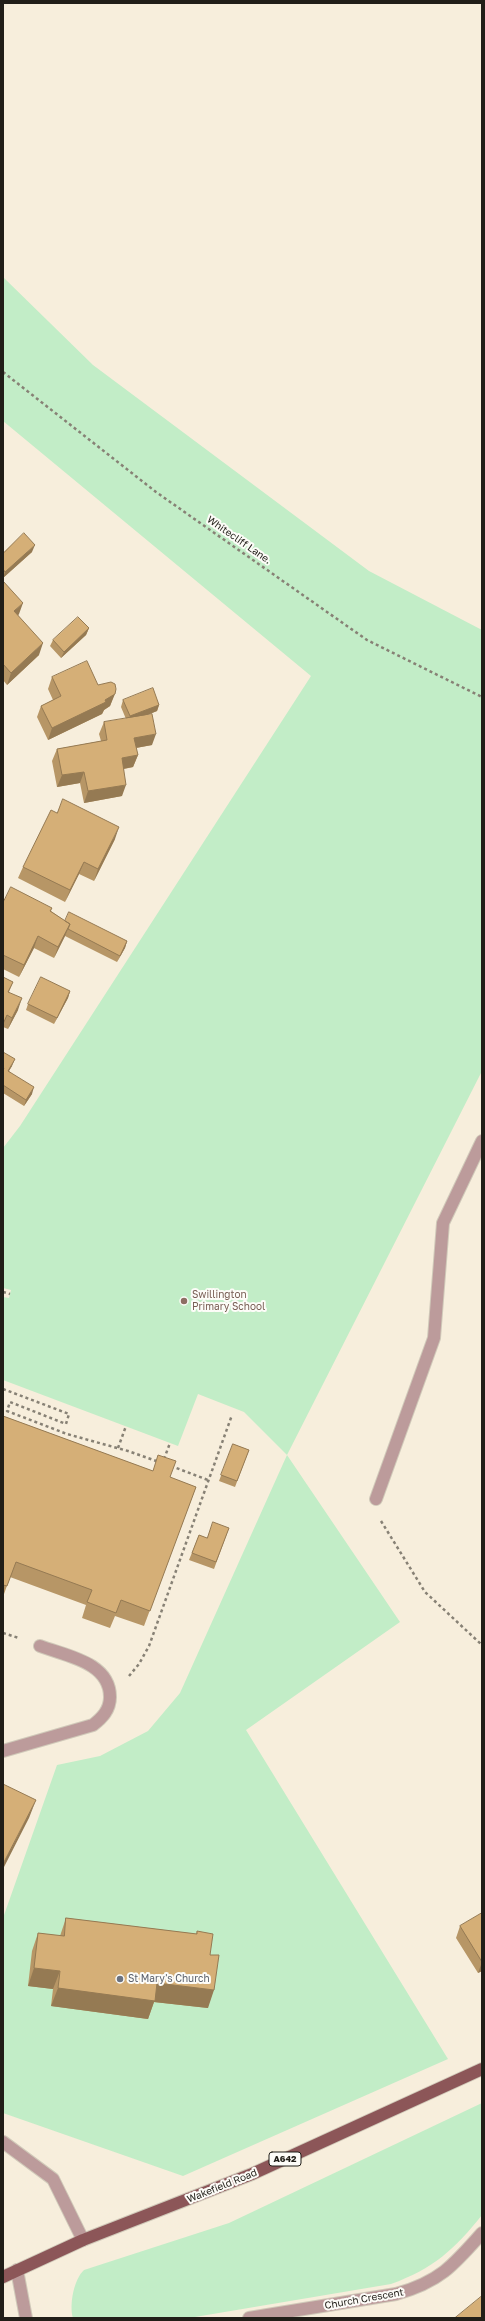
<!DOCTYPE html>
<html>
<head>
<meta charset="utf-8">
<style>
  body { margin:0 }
  #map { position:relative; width:485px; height:2321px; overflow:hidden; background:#f7eedc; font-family:"Golos Text",sans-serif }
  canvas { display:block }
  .frame { position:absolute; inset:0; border:4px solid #211e18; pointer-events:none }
</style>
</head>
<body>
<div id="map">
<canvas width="485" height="2321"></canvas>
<div class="frame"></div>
</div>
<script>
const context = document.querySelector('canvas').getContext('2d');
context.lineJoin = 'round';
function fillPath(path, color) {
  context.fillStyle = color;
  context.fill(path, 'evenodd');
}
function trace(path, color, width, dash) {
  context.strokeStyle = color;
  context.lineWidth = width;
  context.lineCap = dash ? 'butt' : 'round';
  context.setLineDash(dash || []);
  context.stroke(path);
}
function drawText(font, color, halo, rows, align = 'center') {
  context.font = font + ' "Golos Text",sans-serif';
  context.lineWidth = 4;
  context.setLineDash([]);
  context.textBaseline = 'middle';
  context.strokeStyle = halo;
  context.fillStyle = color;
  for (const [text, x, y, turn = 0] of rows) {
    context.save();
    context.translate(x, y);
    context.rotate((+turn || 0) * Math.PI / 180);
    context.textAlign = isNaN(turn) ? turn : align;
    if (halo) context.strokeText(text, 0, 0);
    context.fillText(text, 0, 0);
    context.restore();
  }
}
const green = new Path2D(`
  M3 277 93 365 369 571 482 630V1071L287 1455 400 1622 246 1730 448 2059 183 2176 3 2113V1918L57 1765 100 1756 148 1731 180 1693 287 1455 244 1412 198 1394 178 1446 3 1380V1297L9 1298 11 1290 3 1288V1148L20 1126 311 676 3 421Z
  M482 2103V2215C455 2249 433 2269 391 2284L189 2318H73C69 2305 74 2279 84 2270L229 2223Z`);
const path = new Path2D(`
  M3 372 156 492 367 640 482 697
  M3 1292 10 1294
  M3 1389 69 1414 66 1424 10 1402 7 1411 67 1434 128 1451 159 1462
  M118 1448 126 1426
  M164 1459 170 1443
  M171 1466 208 1480
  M381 1521 425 1592 482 1645
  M3 1633 19 1638
  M129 1676 139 1664 149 1646 232 1415`);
const minor = new Path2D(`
  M376 1499 434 1338 443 1223 482 1141
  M3 1751 93 1725C102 1718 110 1710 110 1697 110 1662 66 1656 40 1646
  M3 2142 53 2179 83 2240
  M17 2270 26 2318
  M249 2318 396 2294C439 2282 453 2266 482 2233`);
const major = new Path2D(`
  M3 2277 83 2240 252 2174 482 2069`);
const wall = new Path2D(`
  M3 551 4 552H32L3 578Z
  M3 581 19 614 18 615 39 655 7 685 3 680Z
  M89 628 86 635 61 658 50 646 53 640Z
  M52 677 98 685 116 689 110 706 104 710 102 714 48 740 37 717 41 706 53 700 48 689Z
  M123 700 159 705 157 711 147 715 152 745 136 748 138 755 133 767 124 769 122 796 84 803 80 783 57 787 52 761 57 749 101 741 99 734 104 722 126 719 121 707Z
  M115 839 94 881 79 874 65 902 18 878 23 867Z
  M3 903 52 908 51 911 65 921 127 941 125 948 117 962 65 936 54 958 34 948 19 977 3 969Z
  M3 977 13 982 9 992 18 1010 8 1029 3 1027Z
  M70 991 68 998 54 1024 26 1010 28 1004Z
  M3 1052 12 1066 9 1071 32 1094 24 1106 3 1093Z
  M3 1416 196 1487 144 1626 115 1616 110 1628 82 1618 86 1605 10 1577 3 1597Z
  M233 1444 249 1450 235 1487 219 1481Z
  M229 1528 214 1569 189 1560 199 1535 207 1538Z
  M482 1913V1971L478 1973 456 1938 460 1926Z
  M66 1918 196 1934 197 1931 210 1955 208 2008 154 2002 148 2019 51 2006 53 1989 28 1986 32 1951 38 1933 60 1936Z`);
const shadedWall = new Path2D(`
  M35 545 32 552 3 578 5 572Z
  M23 603 19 614 10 623 14 611Z
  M89 628 86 635 61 658 64 652Z
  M43 643 39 655 7 685 11 673Z
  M115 694 110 706 104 710 102 714 48 740 52 728Z
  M159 705 157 711 127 723 130 716Z
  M156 734 152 745 130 749 134 738Z
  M138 755 133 767 117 770 122 758Z
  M84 772 80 783 57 787 62 775Z
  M126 785 122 796 84 803 88 791Z
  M119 827 115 839 94 881 98 869Z
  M84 862 79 874 65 902 70 890Z
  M70 924 65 936 54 958 58 947Z
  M38 936 34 948 19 977 24 965Z
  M127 941 125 948 117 962 120 956Z
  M70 991 68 998 54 1024 57 1018Z
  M22 998 18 1010 8 1029 12 1018Z
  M15 1059 12 1066 5 1077 8 1071Z
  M34 1087 32 1094 24 1106 26 1100Z
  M36 1800 29 1818 3 1869V1864Z
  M482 1962V1971L478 1973Z
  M34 1968 60 1971 53 1989 28 1986Z
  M157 1983 214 1990 208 2008 154 2002 148 2019 51 2006 58 1988Z`);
const building = new Path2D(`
  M24 533 35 545 5 572 3 569V551L4 552Z
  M3 581 23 603 14 611 43 643 11 673 3 664Z
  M78 617 89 628 64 652 53 640Z
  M87 661 98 685 111 682 115 684 116 689 115 694 105 700 106 702 52 728 41 706 61 696 52 677Z
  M153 688 159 705 130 716 123 700Z
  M152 714 156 734 134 738 138 755 122 758 126 785 88 791 84 772 62 775 57 749 107 740 104 722Z
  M63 799 119 827 98 869 84 862 70 890 23 867 51 810 57 813Z
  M11 887 52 908 50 911 70 924 58 947 38 936 24 965 3 955V903Z
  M69 912 127 941 120 956 68 929 70 924 65 921Z
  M3 977 13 982 8 992 22 998 12 1018 7 1015 3 1024Z
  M41 977 70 991 57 1018 28 1004Z
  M3 1052 15 1059 8 1071 34 1087 26 1100 3 1085V1070L4 1068H3Z
  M3 1416 153 1471 158 1455 176 1461 170 1477 196 1487 150 1611 121 1600 116 1613 87 1602 92 1590 16 1562 7 1586 3 1585Z
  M233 1444 249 1450 237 1481 221 1475Z
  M213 1522 229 1528 216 1562 192 1553 199 1535 207 1538Z
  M3 1784 36 1800 3 1864Z
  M482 1913V1962L460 1926Z
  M66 1918 197 1934V1931L213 1934 210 1955H219L214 1990 157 1983 155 2001 58 1988 60 1971 34 1968 38 1933 64 1936Z
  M482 2296V2318H455Z`);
const markers = [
  [184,1301,4,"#8d6e63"],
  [120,1979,4,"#6b7280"]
];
const shields = [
  [285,2159,32]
];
const shieldNames = [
  ["A642",285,2159]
];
const streetNames = [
  ["Whitecliff Lane.",239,540,35],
  ["Wakefield Road",222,2186,-22],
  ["Church Crescent",364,2299,-10]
];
const educationNames = [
  ["Swillington",192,1295],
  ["Primary School",192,1307]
];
const worshipNames = [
  ["St Mary's Church",128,1979]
];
fillPath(green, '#c2edc7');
trace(minor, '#d0c9b9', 14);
trace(major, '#d0c9b9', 14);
trace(path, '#878175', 2.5, [3, 3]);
trace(minor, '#bc9b9b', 12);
trace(major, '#8c5658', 12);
fillPath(wall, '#b79666');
fillPath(shadedWall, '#957a53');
fillPath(building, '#d5af77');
trace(building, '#957a53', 1);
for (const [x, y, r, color] of markers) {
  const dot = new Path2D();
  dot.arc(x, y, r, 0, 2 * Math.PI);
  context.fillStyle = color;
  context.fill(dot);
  trace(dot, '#fdfcf8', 1.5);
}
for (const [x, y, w] of shields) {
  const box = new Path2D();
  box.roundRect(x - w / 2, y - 7, w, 14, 3);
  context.fillStyle = '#fdfcf8';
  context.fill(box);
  trace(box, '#211e18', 1);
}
drawText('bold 9px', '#211e18', null, shieldNames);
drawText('10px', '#211e18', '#fdfcf8', streetNames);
drawText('10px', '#785e54', '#fdfcf8', educationNames, 'left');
drawText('10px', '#5b616d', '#fdfcf8', worshipNames, 'left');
</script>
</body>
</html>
